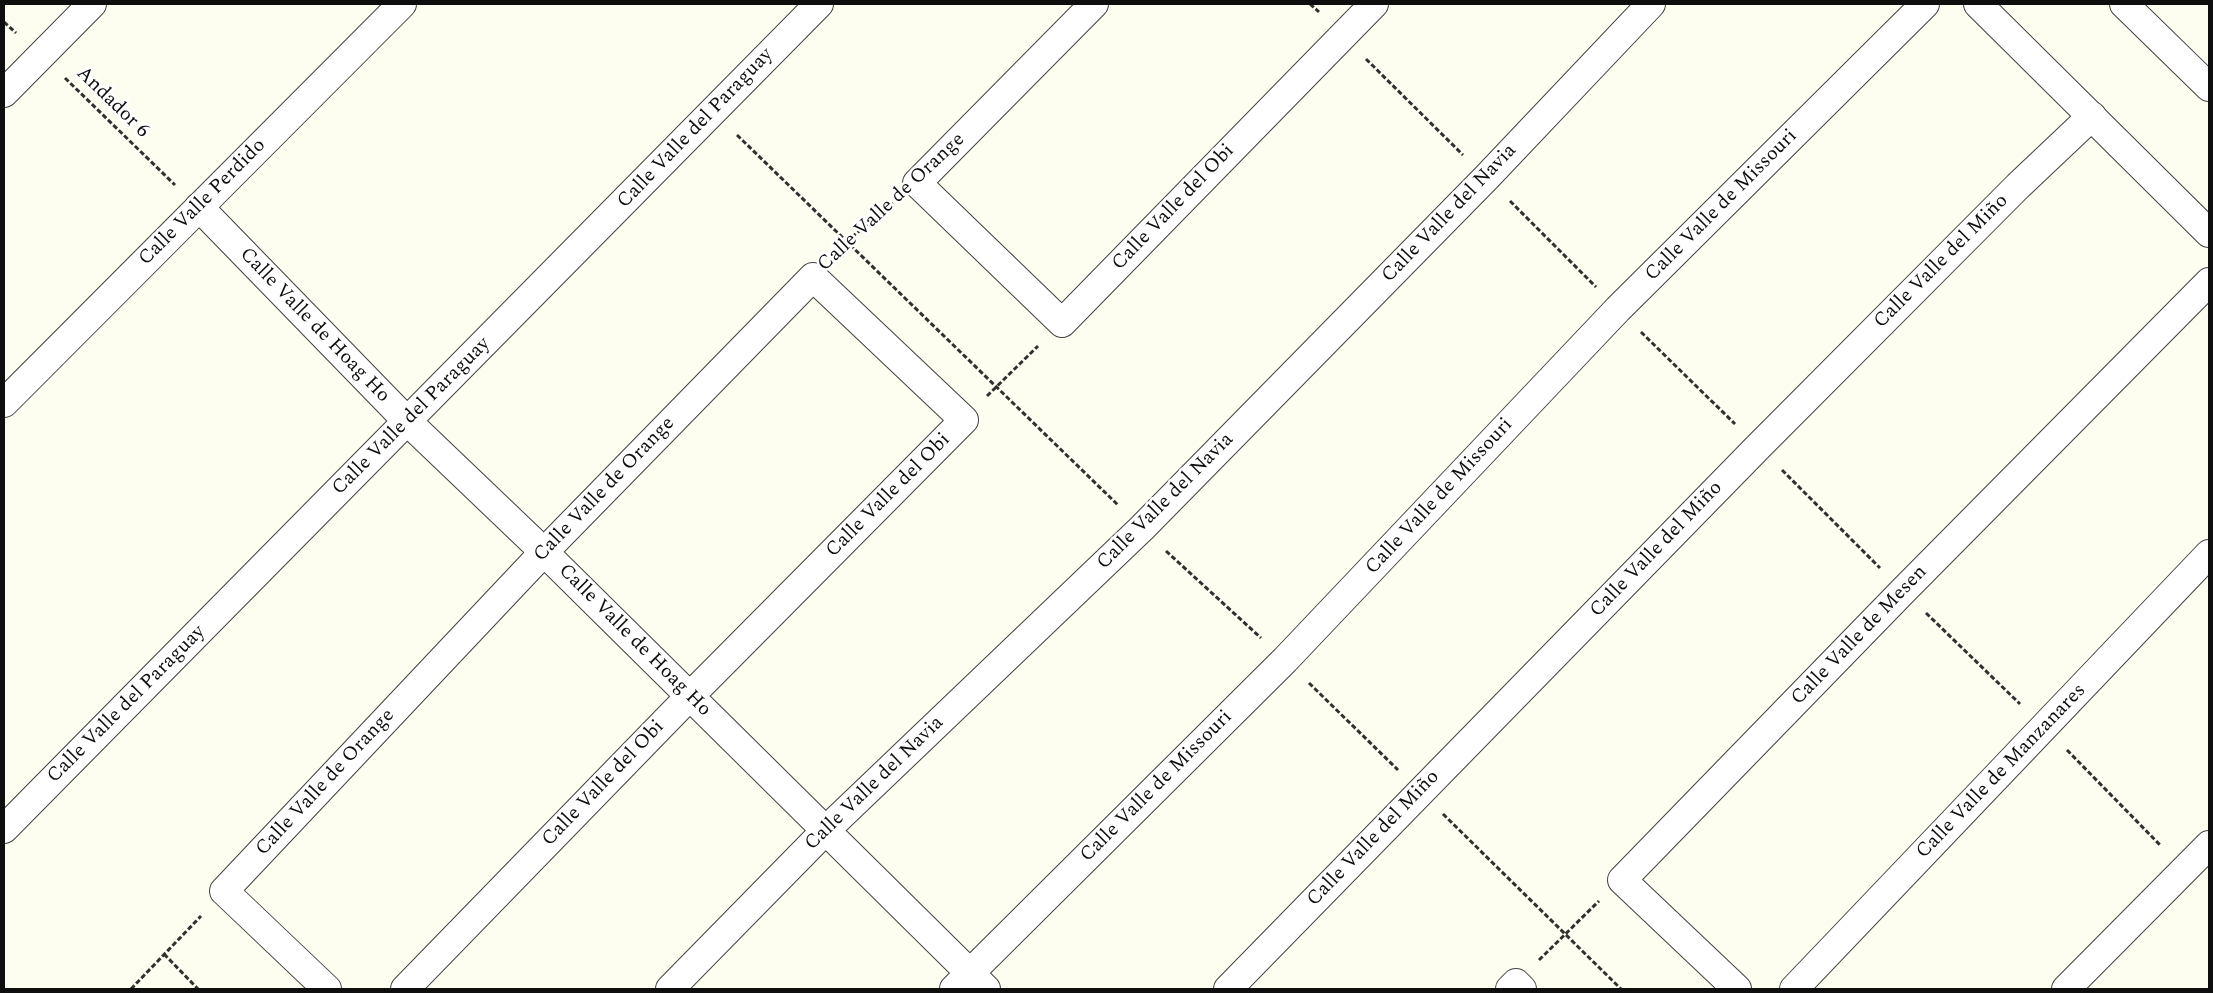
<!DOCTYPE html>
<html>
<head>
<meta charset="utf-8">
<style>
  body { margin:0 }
  #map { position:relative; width:2213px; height:993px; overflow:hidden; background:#fefef0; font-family:Spectral,serif }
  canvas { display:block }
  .frame { position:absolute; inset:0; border:5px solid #0e0e0e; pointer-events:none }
</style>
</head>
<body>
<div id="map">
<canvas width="2213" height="993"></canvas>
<div class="frame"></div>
</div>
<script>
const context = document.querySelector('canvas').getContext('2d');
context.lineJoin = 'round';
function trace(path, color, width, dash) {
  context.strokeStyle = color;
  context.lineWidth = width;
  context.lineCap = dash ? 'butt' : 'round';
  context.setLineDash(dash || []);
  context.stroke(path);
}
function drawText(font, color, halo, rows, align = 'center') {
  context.font = font + ' Spectral,serif';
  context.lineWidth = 5;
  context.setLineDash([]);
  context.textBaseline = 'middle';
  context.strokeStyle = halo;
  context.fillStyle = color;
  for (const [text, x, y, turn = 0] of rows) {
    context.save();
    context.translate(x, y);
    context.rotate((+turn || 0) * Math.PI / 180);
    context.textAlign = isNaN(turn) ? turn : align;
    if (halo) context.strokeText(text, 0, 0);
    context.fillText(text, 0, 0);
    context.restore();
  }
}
const path = new Path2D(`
  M1310 4 1319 12
  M4 22 16 33
  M1366 59 1463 155
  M65 78 175 185
  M737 135 1118 505
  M1510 201 1596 287
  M836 253 847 241 893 203
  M1641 332 1735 424
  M987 396 1038 346
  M1782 470 1880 568
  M1166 551 1261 638
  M1926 613 2020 704
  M1309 683 1398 770
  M2067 750 2161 846
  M1443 814 1621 989
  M164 954 198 989
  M1539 960 1599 901
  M131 989 201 916`);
const minor = new Path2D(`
  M1094 4 917 183 1062 323 1374 4
  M4 93 92 4
  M199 207 408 422 544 552 986 989
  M4 829 819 4
  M327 989 224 891 544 552 813 277 964 420 689 697 405 989
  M670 989 826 830 1142 528 1486 178 1651 4
  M954 989 1285 660 1618 309 1925 4
  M1228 989 1758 447 2018 186 2092 116
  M1510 989 1516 983 1522 989
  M1737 989 1622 880 1903 591 2209 282
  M1794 989 2209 554
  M2066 989 2209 845`);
const tertiary = new Path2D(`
  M1978 4 2209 233
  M2124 4 2209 87
  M4 403 402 4`);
const streetNames = [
  ["Andador 6",112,103,44],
  ["Calle Valle del Paraguay",696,129,-46],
  ["Calle Valle Perdido",203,203,-45],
  ["Calle Valle de Orange",892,203,-43],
  ["Calle Valle de Missouri",1722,206,-45],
  ["Calle Valle del Obi",1174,208,-46],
  ["Calle Valle del Navia",1450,214,-46],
  ["Calle Valle del Miño",1942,262,-45],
  ["Calle Valle de Hoag Ho",314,326,46],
  ["Calle Valle del Paraguay",412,417,-45],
  ["Calle Valle de Orange",605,490,-46],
  ["Calle Valle del Obi",889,496,-45],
  ["Calle Valle de Missouri",1440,497,-47],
  ["Calle Valle del Navia",1166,502,-45],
  ["Calle Valle del Miño",1657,550,-46],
  ["Calle Valle de Mesen",1860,636,-46],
  ["Calle Valle de Hoag Ho",634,641,45],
  ["Calle Valle del Paraguay",127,705,-45],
  ["Calle Valle de Manzanares",2002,772,-46],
  ["Calle Valle de Orange",326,783,-47],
  ["Calle Valle del Obi",604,784,-46],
  ["Calle Valle del Navia",875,784,-44],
  ["Calle Valle de Missouri",1157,787,-45],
  ["Calle Valle del Miño",1374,839,-46]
];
trace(minor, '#414141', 30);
trace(tertiary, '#414141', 30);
trace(path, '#303030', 3, [5, 2.5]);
trace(minor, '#fff', 28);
trace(tertiary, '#fff', 28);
drawText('20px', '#0e0e0e', '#fff', streetNames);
</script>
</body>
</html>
